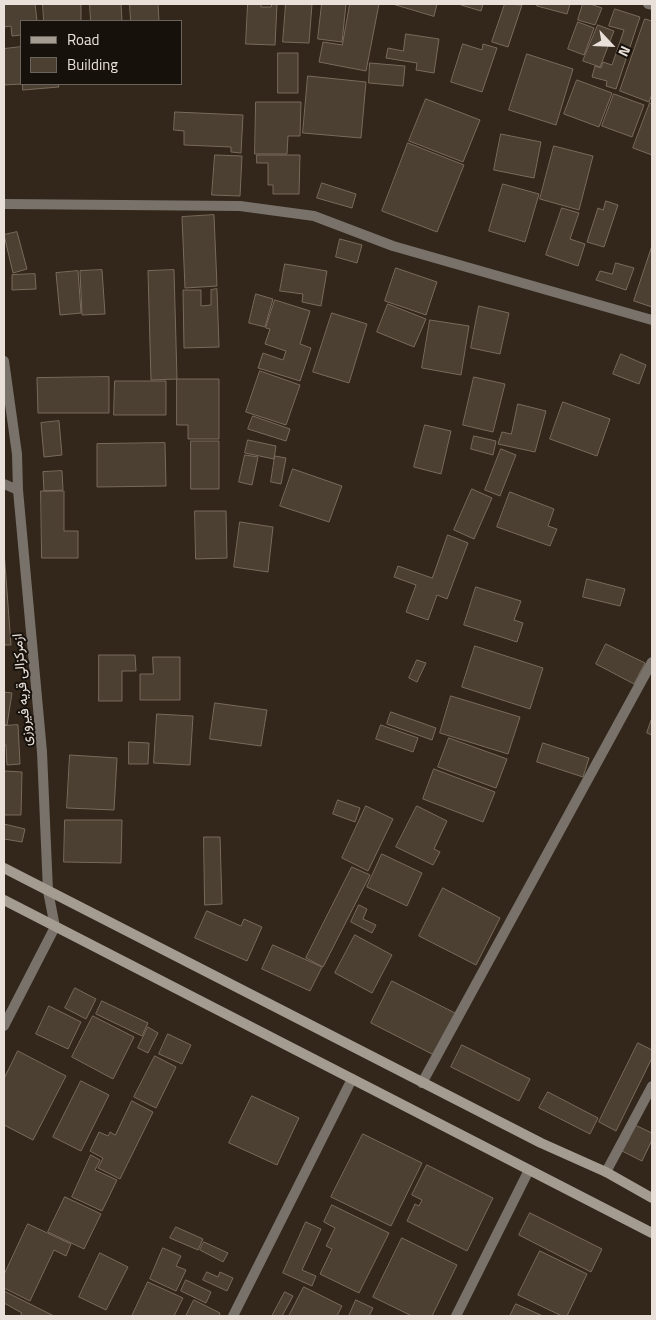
<!DOCTYPE html>
<html>
<head>
<meta charset="utf-8">
<style>
  body { margin:0 }
  #map { position:relative; width:656px; height:1320px; overflow:hidden; background:#32271a; font-family:"Titillium Web",sans-serif }
  canvas { display:block }
  .frame { position:absolute; inset:0; border:5px solid #e9e1d9; pointer-events:none }
  .legend { position:absolute; left:20px; top:20px; width:162px; height:65px; box-sizing:border-box; background:#16110b; border:1px solid #6a645d; margin:0; padding:6px 9px; list-style:none; font-size:15px; color:#e9e1d9 }
  .legend li { display:flex; align-items:center; gap:10px; height:25px }
  .legend b { width:25px; border:1px solid #6a645d }
  .north { position:absolute; left:586px; top:20px; width:50px; height:50px; -webkit-text-stroke:4px #16110b; paint-order:stroke; rotate:115deg; font-size:14px; font-weight:700; line-height:20px; text-align:center; color:#e9e1d9 }
  .north::after { content:''; display:block; margin:auto; width:18px; height:22px; background:#e9e1d9; clip-path:polygon(50% 0,100% 100%,50% 72%,0 100%) }
</style>
</head>
<body>
<div id="map">
<canvas width="656" height="1320"></canvas>
<div class="frame"></div>
<ul class="legend">
<li><b style="height:6px;background:#a59c91"></b>Road</li>
<li><b style="height:14px;background:#4c4032"></b>Building</li>
</ul>
<div class="north">N</div>
</div>
<script>
const context = document.querySelector('canvas').getContext('2d');
context.lineJoin = 'round';
function fillPath(path, color) {
  context.fillStyle = color;
  context.fill(path, 'evenodd');
}
function trace(path, color, width, dash) {
  context.strokeStyle = color;
  context.lineWidth = width;
  context.lineCap = dash ? 'butt' : 'round';
  context.setLineDash(dash || []);
  context.stroke(path);
}
function drawText(font, color, halo, rows, align = 'center') {
  context.font = font + ' "Titillium Web",Vazirmatn,sans-serif';
  context.lineWidth = 4;
  context.setLineDash([]);
  context.textBaseline = 'middle';
  context.strokeStyle = halo;
  context.fillStyle = color;
  for (const [text, x, y, turn = 0] of rows) {
    context.save();
    context.translate(x, y);
    context.rotate((+turn || 0) * Math.PI / 180);
    context.textAlign = isNaN(turn) ? turn : align;
    if (halo) context.strokeText(text, 0, 0);
    context.fillText(text, 0, 0);
    context.restore();
  }
}
const building = new Path2D(`
  M4 4H35L37 21H21V35L12 36 11 26 4 27Z
  M43 4H81V21H44Z
  M90 4H121L122 21H91Z
  M130 4H158L159 21H131Z
  M248 4H261V7H271L272 4H277L275 45 246 44Z
  M286 4H312L309 43 283 42Z
  M322 4H346L342 42 318 39Z
  M350 4H379L366 71 319 62 323 42 342 45Z
  M393 4H437L434 16Z
  M461 4H483L481 11 461 5Z
  M505 4 522 5 508 47 492 42Z
  M538 4H570L567 14 537 6Z
  M583 4H590L602 8 595 25 578 20Z
  M615 9 640 17 616 89 606 86 607 81 592 77 595 66 601 68 603 62 612 65 624 30 609 26Z
  M645 19 652 21V94L649 102 620 91Z
  M578 22 594 28 584 55 568 49Z
  M598 25 614 31 600 67 583 61Z
  M406 34 439 39 434 73 416 70 417 63 386 58 388 48 403 51Z
  M463 44 482 50 483 44 497 48 482 92 451 82Z
  M21 47V84L4 85V49Z
  M278 53H298V93H278Z
  M527 54 573 69 556 125 509 110Z
  M370 63 405 66 403 86 369 83Z
  M308 76 366 82 361 138 303 133Z
  M577 80 612 93 599 127 564 114Z
  M23 84H58L59 87 23 90Z
  M614 94 644 105 632 137 602 126Z
  M426 99 480 120 463 162 409 141Z
  M256 102H301L300 136H288L287 154H255Z
  M650 103 652 104V155L633 148Z
  M175 112 243 115 241 153 231 152V147L184 145V131L174 130Z
  M501 134 541 142 534 178 494 170Z
  M408 143 464 165 437 232 382 211Z
  M554 146 593 156 579 210 540 199Z
  M215 155 242 156 240 196 212 195Z
  M257 155H300L299 194H273V185H268V163H257Z
  M322 183 356 194 352 208 317 198Z
  M503 184 539 194 525 242 489 231Z
  M606 201 618 205 604 247 587 242 598 208 603 210Z
  M562 208 579 213 570 239 585 244 578 266 546 255Z
  M214 215 217 286 185 288 182 217Z
  M17 232 27 269 13 273 4 235Z
  M340 239 362 245 357 263 336 257Z
  M652 246V307L634 301Z
  M616 263 634 268 626 290 596 280 600 271 612 274Z
  M285 264 327 271 321 306 302 302 303 294 280 291Z
  M396 268 437 282 426 315 385 301Z
  M102 270 105 314 82 315 80 271Z
  M174 270 177 379 151 380 148 271Z
  M78 271 81 313 60 315 56 273Z
  M35 274 36 289 12 290V275Z
  M217 289 219 347 184 348 183 290H201V306L211 305V290Z
  M256 294 273 299 265 327 249 323Z
  M275 300 310 311 300 344 311 348 300 381 258 368 263 353 283 360 286 351 265 344 270 329 266 328Z
  M388 304 426 319 414 347 377 332Z
  M479 306 509 313 500 354 471 348Z
  M332 313 367 324 349 383 313 372Z
  M430 320 469 326 461 375 422 368Z
  M621 354 646 365 639 384 613 374Z
  M260 371 300 385 286 425 246 412Z
  M109 377V413H38L37 378Z
  M474 377 505 384 493 432 463 425Z
  M177 379H219V439H188V425H177Z
  M115 381H166V415H114Z
  M563 402 610 419 597 456 550 439Z
  M518 404 546 411 535 452 498 444 502 432 511 434Z
  M253 416 290 429 286 441 248 429Z
  M59 421 62 455 44 457 41 423Z
  M425 425 451 431 441 474 414 467Z
  M474 436 496 441 493 455 471 449Z
  M248 440 276 446 274 459 245 453Z
  M191 441H219V489H191Z
  M165 443 166 486 97 487V444Z
  M501 449 516 455 500 496 485 490Z
  M245 455 258 457 252 485 239 482Z
  M275 456 286 458 281 484 271 482Z
  M293 469 342 486 329 522 280 506Z
  M62 471 63 490 44 491 43 472Z
  M472 489 492 498 474 539 454 530Z
  M41 491H64V531H78V558H42Z
  M510 492 554 509 548 526 557 529 550 546 497 527Z
  M195 511H226L227 558 196 559Z
  M240 522 273 527 268 572 234 567Z
  M448 535 468 543 447 599 437 595 428 620 406 612 416 585 394 577 398 566 432 578Z
  M4 551 11 645H4Z
  M587 579 625 589 620 606 583 597Z
  M476 587 521 601 514 620 523 623 517 642 464 625Z
  M606 644 645 663 634 684 596 664Z
  M475 646 543 668 530 709 462 687Z
  M99 655H135L136 671H122V701H99Z
  M153 657H180V700H140V674H153Z
  M417 660 426 663 417 682 409 678Z
  M4 692 12 693 7 725 4 724Z
  M451 696 520 717 508 754 440 733Z
  M215 703 267 710 261 746 210 739Z
  M391 712 436 728 432 740 387 724Z
  M157 714 193 716 190 765 154 763Z
  M652 718V735L647 733Z
  M18 725 20 764 7 765 6 745H4V726Z
  M381 725 418 738 413 752 376 739Z
  M449 738 507 759 496 788 438 767Z
  M129 742 149 743 148 764H129Z
  M543 743 589 758 583 777 537 762Z
  M70 755 117 758 114 810 67 808Z
  M434 769 495 792 483 822 423 799Z
  M4 771 22 772 21 815H4Z
  M338 800 360 808 355 822 333 814Z
  M366 806 393 819 368 871 342 858Z
  M417 806 447 821 434 849 440 852 433 865 396 847Z
  M65 820H122L121 863 64 862Z
  M4 824 25 829 22 842 4 839Z
  M204 837H220L222 904 205 905Z
  M382 854 422 873 407 906 367 887Z
  M352 867 370 875 323 967 306 958Z
  M443 888 500 918 476 965 419 936Z
  M359 905 367 909 363 919 376 925 372 933 351 922Z
  M207 911 241 926 244 919 262 927 247 961 195 938Z
  M355 935 392 955 372 993 335 973Z
  M273 945 322 967 310 991 262 969Z
  M392 981 457 1014 436 1056 371 1023Z
  M75 988 96 999 86 1019 65 1008Z
  M102 1001 148 1023 142 1036 96 1014Z
  M49 1006 81 1022 68 1049 36 1034Z
  M93 1016 134 1037 113 1079 72 1057Z
  M148 1027 158 1033 148 1053 138 1048Z
  M168 1034 191 1045 182 1064 159 1054Z
  M638 1043 652 1050V1058L616 1131 599 1122Z
  M462 1045 530 1079 519 1101 451 1067Z
  M18 1051 66 1076 33 1140 4 1125V1079Z
  M155 1056 176 1067 156 1108 134 1097Z
  M81 1081 109 1095 81 1151 53 1137Z
  M548 1092 598 1118 590 1134 539 1108Z
  M252 1096 299 1118 277 1165 229 1143Z
  M132 1101 153 1112 120 1179 98 1168 103 1158 90 1151 99 1132 108 1136 110 1132 115 1135Z
  M635 1125 652 1133V1140L642 1161 622 1151Z
  M363 1134 422 1163 391 1226 331 1197Z
  M91 1155 100 1160 95 1170 117 1180 102 1211 72 1197Z
  M427 1165 493 1198 467 1251 407 1221 415 1204 419 1206 422 1200 412 1195Z
  M65 1197 101 1214 84 1249 48 1232Z
  M332 1205 389 1233 359 1293 320 1274 332 1249 326 1246 335 1228 324 1222Z
  M530 1213 602 1249 591 1272 519 1235Z
  M306 1222 321 1229 302 1270 316 1276 312 1286 283 1273Z
  M28 1224 71 1244 66 1256 54 1250 30 1301 4 1288V1275Z
  M176 1227 203 1239 198 1250 170 1238Z
  M402 1238 457 1265 432 1316H412L373 1297Z
  M204 1242 228 1253 223 1262 200 1250Z
  M163 1248 181 1256 176 1266 186 1270 176 1291 150 1279Z
  M540 1251 587 1274 567 1316H562L518 1295Z
  M100 1253 128 1267 106 1310 79 1297Z
  M207 1272 218 1277 220 1272 233 1278 227 1291 203 1280Z
  M186 1280 211 1292 206 1303 181 1291Z
  M148 1282 183 1298 174 1316H132Z
  M304 1287 342 1306 337 1316H289Z
  M4 1291 54 1316H20L22 1313 4 1303Z
  M285 1292 293 1296 282 1316H272Z
  M194 1300 220 1313 219 1316H186Z
  M356 1300 373 1308 369 1316H349Z
  M516 1304 543 1316H510Z`);
const minor = new Path2D(`
  M648 4 652 5
  M4 204 240 206 314 216 393 246 652 320
  M4 484 18 490
  M4 1026 55 927
  M422 1083 652 662
  M606 1172 652 1086
  M233 1316 352 1079
  M456 1316 529 1170`);
const tertiary = new Path2D(`
  M4 361 17 454 18 490 42 752 48 891 55 927`);
const secondary = new Path2D(`
  M4 868 541 1143 606 1172 652 1198
  M4 900 652 1233`);
const streetNames = [
  ["ازمرکزالی قریه فیروزی",23,690,-95]
];
fillPath(building, '#4c4032');
trace(building, '#786b5c', 1);
trace(minor, '#78726b', 10);
trace(tertiary, '#78726b', 10);
trace(secondary, '#a59c91', 10);
drawText('14px', '#e9e1d9', '#16110b', streetNames);
</script>
</body>
</html>
